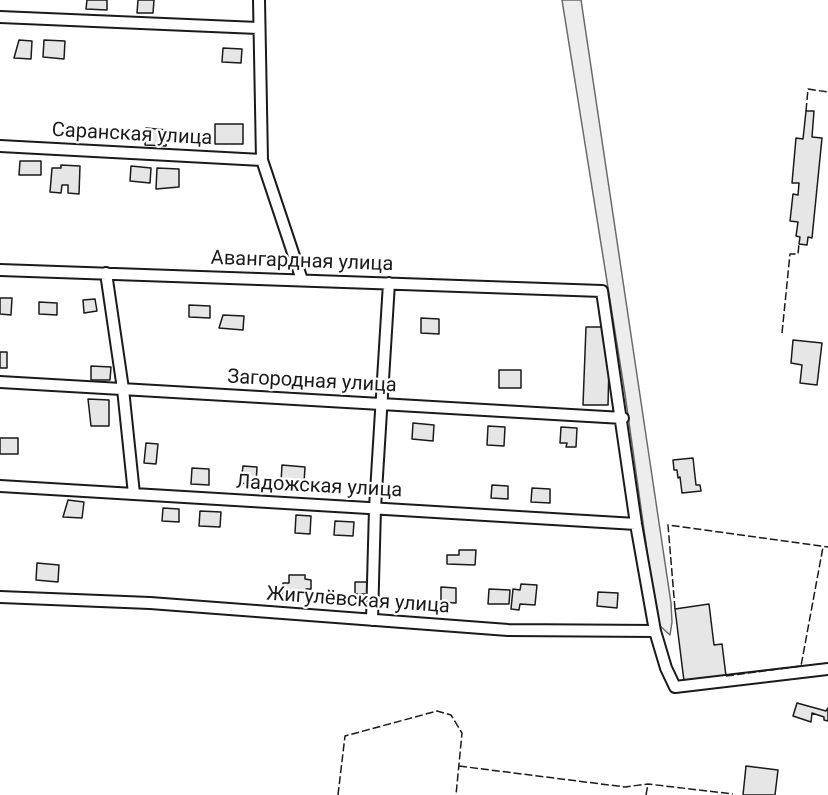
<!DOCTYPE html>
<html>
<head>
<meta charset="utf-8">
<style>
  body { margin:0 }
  canvas { display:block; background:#fff }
</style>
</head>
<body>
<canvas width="828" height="795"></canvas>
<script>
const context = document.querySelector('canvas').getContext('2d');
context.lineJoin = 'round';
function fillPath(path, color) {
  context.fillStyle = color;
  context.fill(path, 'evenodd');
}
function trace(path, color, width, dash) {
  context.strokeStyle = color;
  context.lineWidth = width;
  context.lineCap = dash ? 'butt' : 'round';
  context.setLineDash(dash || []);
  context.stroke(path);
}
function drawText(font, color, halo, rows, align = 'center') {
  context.font = font + ' Roboto,sans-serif';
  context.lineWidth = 4.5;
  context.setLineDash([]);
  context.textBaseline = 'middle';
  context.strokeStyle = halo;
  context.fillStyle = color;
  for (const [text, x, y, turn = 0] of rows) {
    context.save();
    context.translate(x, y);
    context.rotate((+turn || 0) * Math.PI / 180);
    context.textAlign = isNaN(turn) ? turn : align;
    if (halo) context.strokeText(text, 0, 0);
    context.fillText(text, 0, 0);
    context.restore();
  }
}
const built = new Path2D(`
  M562 0H581L671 603 672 622 670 635 660 626 655 608 625 394Z`);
const building = new Path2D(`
  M87 0H107V10L86 9Z
  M138 0H154L153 13H137Z
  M19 40 32 41 31 59 14 58Z
  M44 40 65 41 64 59 43 57Z
  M223 48 242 49 241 63 222 62Z
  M806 111H814L812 137 822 138 812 238 808 237 807 245 799 244 800 237 796 236 798 222 790 221 793 194 798 195 799 183H792L796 138 803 139Z
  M215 124H243V144H215Z
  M146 128 167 130 166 146 145 145Z
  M20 161H41V175H19Z
  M61 165 80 166 79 194 68 193V185H62L61 193 50 192 52 168H61Z
  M131 166 151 168 150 183 130 181Z
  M157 168 179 169V187L156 189Z
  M0 298H12L11 315 0 314Z
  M95 299 97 311 84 313 83 300Z
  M39 302 57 303V315L39 314Z
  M189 305 210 306V318L189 317Z
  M223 315 244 316 243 330 219 328Z
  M421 318 439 319V334L421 333Z
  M586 327H610L608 405H583Z
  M793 340 822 343 817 385 800 383 802 365 791 363Z
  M0 352H7V368H0Z
  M91 366 111 367 110 380H91Z
  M499 370H521V388H499Z
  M88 399 109 400V426H91Z
  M413 423 434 425 433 441 412 439Z
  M488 426 505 427 504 446 487 445Z
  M561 427 577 428 576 447H566L567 443H560Z
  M0 438H18V454H0Z
  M146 443 158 444 156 464 144 463Z
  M693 458 696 485H700L701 491 682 493 680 477 678 478 677 470H674L673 460Z
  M282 465 305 467 304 483 281 482Z
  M243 466 257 467 256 484 241 483Z
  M192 468 209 469V485L191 484Z
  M492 485 508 486V499L491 498Z
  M532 488 550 489V503L531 502Z
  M68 500 84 502 82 518 63 517Z
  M163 508 179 509V522L162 521Z
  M200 511 221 512 220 527 199 526Z
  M296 515 311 516 310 534 295 533Z
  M335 521 354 522 353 536 334 535Z
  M459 550H476L475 565 447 564V555H459Z
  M37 563 59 565 58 582 36 580Z
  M289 575H305V579L311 580V589H306V594L292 593 291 598H282L283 583H289Z
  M355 582H372V594H355Z
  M521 584 537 585 535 605 520 604 519 610 511 609 513 589 520 590Z
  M441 587 456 588V603L441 602Z
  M489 589 510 590 509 604H488Z
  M598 592 618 593 617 608 597 606Z
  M709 604 714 645 722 644 726 676 684 681 675 609Z
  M797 703 826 711 828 708V721L824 720V717L812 713 811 722 793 716Z
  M746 766 778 770 775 795H743Z`);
const minor = new Path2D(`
  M259 0 262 160 302 280
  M0 17 258 28
  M0 146 262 160
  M0 270 602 291 636 524 655 631
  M106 273 123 389 134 494
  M0 382 623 418
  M0 486 636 524
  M0 597 150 603 508 630 655 631 666 668 675 687 828 669
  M372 620 375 508 389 283`);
const fence = new Path2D(`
  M806 111 808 89 828 92
  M782 333 790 254H798L799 244
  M675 609 668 525 828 547
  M726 676 801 666 823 547
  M459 766 625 787 648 784 733 794
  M338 795 345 736 437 711 451 715 462 733 456 795
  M646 795 648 784`);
const streetNames = [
  ["Саранская улица",132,135,3],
  ["Авангардная улица",302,262,2],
  ["Загородная улица",312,382,3],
  ["Ладожская улица",319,487,3],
  ["Жигулёвская улица",358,601,4]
];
fillPath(built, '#ededed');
trace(built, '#6a6a6a', 1.5);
fillPath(building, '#e6e6e6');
trace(building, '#1a1a1a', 1.5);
trace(minor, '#1a1a1a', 14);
trace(minor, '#fff', 10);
trace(fence, '#1a1a1a', 1.5, [8, 3]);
drawText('20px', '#1a1a1a', '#fff', streetNames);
</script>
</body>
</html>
